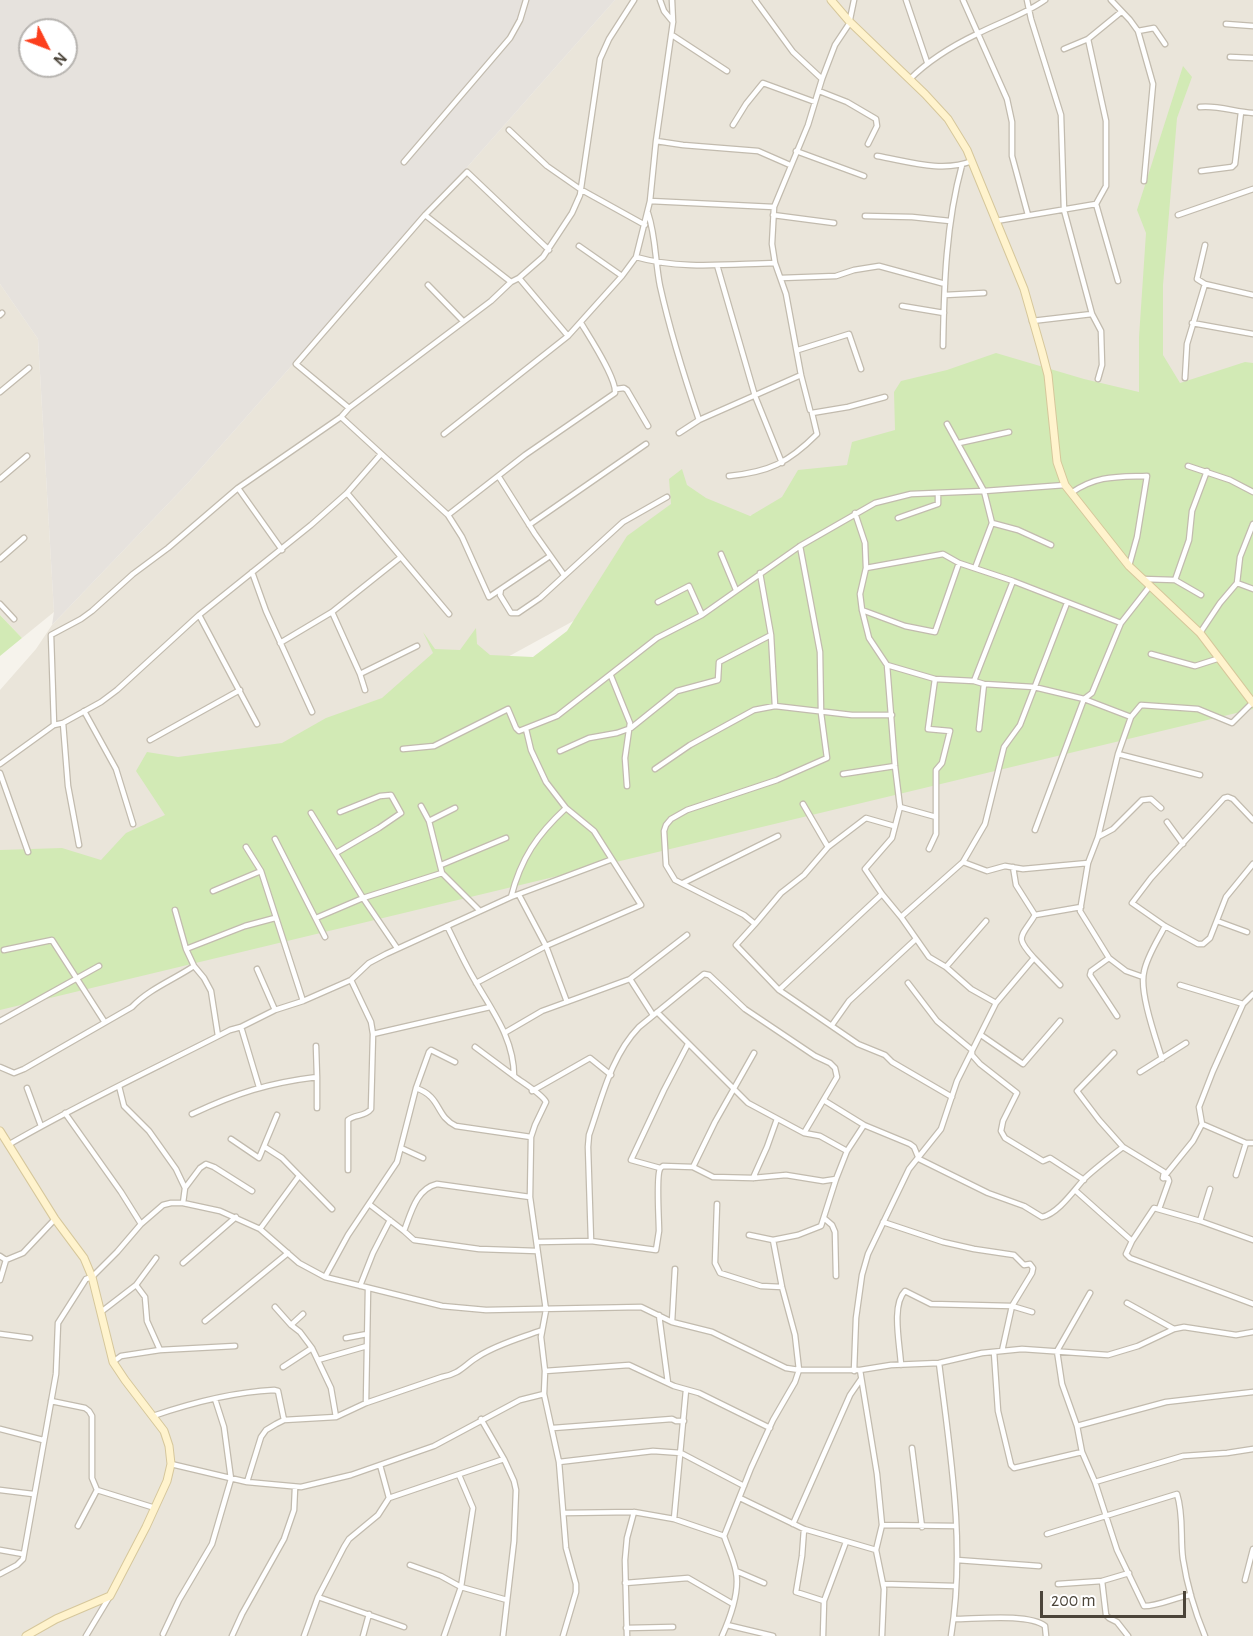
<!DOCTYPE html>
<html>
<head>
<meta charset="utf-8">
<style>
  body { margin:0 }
  #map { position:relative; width:1253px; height:1636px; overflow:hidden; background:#f6f3ec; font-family:"Alegreya Sans",sans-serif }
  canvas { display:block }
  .north { position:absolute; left:18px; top:18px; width:60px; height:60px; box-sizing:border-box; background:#fff; border:2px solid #b7b4b0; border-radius:50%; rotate:132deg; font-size:16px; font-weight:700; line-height:24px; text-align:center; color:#4b4439 }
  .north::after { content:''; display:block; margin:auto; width:21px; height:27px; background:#fc3f1d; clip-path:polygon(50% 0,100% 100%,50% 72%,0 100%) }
  .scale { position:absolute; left:1040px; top:1591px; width:146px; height:27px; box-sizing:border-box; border:3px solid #4b4439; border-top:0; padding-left:8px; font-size:18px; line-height:21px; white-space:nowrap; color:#4b4439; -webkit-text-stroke:4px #fff; paint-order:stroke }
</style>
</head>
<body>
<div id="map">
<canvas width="1253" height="1636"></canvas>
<div class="north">N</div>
<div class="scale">200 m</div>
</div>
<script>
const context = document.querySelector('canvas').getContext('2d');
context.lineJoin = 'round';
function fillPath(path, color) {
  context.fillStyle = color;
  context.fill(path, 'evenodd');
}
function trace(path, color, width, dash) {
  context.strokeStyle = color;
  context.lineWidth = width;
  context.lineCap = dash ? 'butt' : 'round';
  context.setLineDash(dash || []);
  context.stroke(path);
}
const residential = new Path2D(`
  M615 0H1253V407L794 505 733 520 577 619 376 729 0 922V690L36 649 52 625 188 483Z
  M0 284 38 339 54 612 22 638 0 615Z
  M1253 435V1636H0V954Z`);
const industrial = new Path2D(`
  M0 0H615L188 483 52 625 54 612 38 339 0 284ZM30 30H66V66H30Z`);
const green = new Path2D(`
  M1183 66 1192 77 1177 118 1163 285V355L1180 383 1245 362 1253 363V709L0 1010V850L62 848 101 860 126 833 165 815 136 771 147 752 178 757 282 743 326 718 382 698 433 653 423 632 435 649 460 650 476 628 477 644 490 655 533 657 567 631 627 536 671 504 669 479 682 469 687 485 706 498 750 516 782 497 798 470 847 465 852 442 895 430 894 392 901 381 947 370 996 353 1084 379 1139 392V337L1146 233 1137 210Z
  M0 615 22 638 0 656Z`);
const street = new Path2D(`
  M660 0 664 11 673 22
  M755 0 793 52 822 79
  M906 0 927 62
  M963 0 1007 99 1012 122V156L1028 215
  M1027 0 1031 19 1061 115 1064 210 1092 314 1101 331 1102 365 1098 379
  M1111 0 1130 20 1138 31 1153 84 1144 181
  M1226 24 1253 26
  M1138 31 1154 28 1165 44
  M672 35 727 71
  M1064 49 1088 39 1121 12
  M1230 57 1253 58
  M910 79C930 59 952 46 977 34 1000 22 1024 15 1045 0
  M819 91 847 102 876 119 877 126 868 144
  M1200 107C1218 105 1235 112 1253 113
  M733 125 746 104 763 83 815 102
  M509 130 547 166 580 189 645 225
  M656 141 683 145 758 151 790 165
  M796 151 864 176
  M877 156C907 161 942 173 972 161
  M404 162 510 38 520 20 526 0
  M1201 171 1232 167 1235 164 1241 112
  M650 201 774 207
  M1096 204 1118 281
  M648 213C656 237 655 261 660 286 670 331 684 376 699 420
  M425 215 511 282
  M773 215 834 223
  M1178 215 1253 189
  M865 216 912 217 950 221
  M996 221 1096 204 1106 186V121L1088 39
  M1205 245 1197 279 1205 284 1253 295
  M579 246 622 276
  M636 257C681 270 729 264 775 263
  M717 265 755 396 782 463
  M519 278 568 336
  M781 278 836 276 854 270 879 266 945 284
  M428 285 463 321
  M945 295 984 293
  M902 306 944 313
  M0 315 2 313
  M1032 321 1092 314
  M1192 323 1253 334
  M943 346C944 285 946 223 962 165
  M798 350 849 334 861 369
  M1185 378 1187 344 1205 284
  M616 389 624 388 627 390 648 426
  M0 392 29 368
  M349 408 296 364 425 215 467 172 549 250
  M810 410 801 375 786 294 775 263 772 244 774 207 808 125 822 79 835 45 849 24 854 0
  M341 417 448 515 462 537 489 597 550 556
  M947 424 984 491 992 523 975 568
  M679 433 699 420 801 375
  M444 434 568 336 622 276 636 257 650 201 656 141 673 22 672 0
  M959 443 1009 432
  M1188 466 1230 480 1253 492
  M729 476C769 472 788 463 817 434L812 413 848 407 885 397
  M499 477 535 534 564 575
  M0 479 27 456
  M238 488 282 550
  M347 493 449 614
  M1071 493C1097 475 1117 477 1147 476L1137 537 1129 566
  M855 513 865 543 866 568 860 594 862 610 869 638 887 665 895 766 900 807 892 838 865 869 882 894 901 917 929 957 946 967 971 989 996 1003
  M448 515 525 455 615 393C617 379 590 338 581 323
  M898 518 938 504V493
  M992 523 1018 530 1051 545
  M1253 524 1240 557 1237 583 1253 589
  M529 525 646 444
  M800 546 820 652 821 713 827 758 777 780 687 810 671 819 666 825 664 831 666 865 675 880 744 915 755 924 781 893 804 875 828 847 866 818 894 826
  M721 554 736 590
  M0 559 24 538
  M866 568 943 554 959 563
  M252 572 266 611 312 712
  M760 573 771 635 775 706
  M1143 579 1175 580 1201 595
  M1175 580 1189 540 1192 511 1207 471
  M501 589 500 595 511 613H518L540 598 623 522 667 497
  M658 602 689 586 702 615
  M0 604 14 619
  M862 610 905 626 935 632 959 563 1013 581 1121 623
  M332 612 360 674 365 690
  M199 615 257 724
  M1200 633 1220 603 1237 583
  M280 643 332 612 401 557
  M1151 654 1195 666 1220 658
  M887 665 935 679 974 681 984 684 1034 687 1084 699 1131 717 1118 754 1098 837 1088 863 1080 911 1109 958 1126 971 1143 977
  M360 674 417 646
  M611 676 630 723 625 758 627 786
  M974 681 1013 581
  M84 711 116 769 133 824
  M1131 717 1141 705 1198 709 1232 723 1252 703
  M63 723 68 786 79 845
  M54 725 51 635 81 619 92 611 133 574 168 548 238 488 341 417 349 408 491 301 511 282 519 278 543 257 572 213 580 195 600 59 609 39 634 0
  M979 729 984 684
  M150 740 240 690
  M403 749 434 746 508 709 516 728 519 731 557 716 657 638 702 615 800 546 875 503 911 494 984 491 1065 485
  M560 751 589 738 617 733 631 728 677 691 718 680 719 662 771 635
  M1118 754 1200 775
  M0 764 54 725 63 723 101 702 117 690 199 615 311 525 347 493 381 454
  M655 769 690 745 754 710 775 706 852 715H892
  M0 773 28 852
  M843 774 895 766
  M803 804 828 847
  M421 806 429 821 442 873 480 911
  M900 807 936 817
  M311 813 363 898 397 948
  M1253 820 1233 799 1228 797 1224 798 1151 878 1132 903 1165 926 1198 944H1203L1210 938 1226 897 1253 864
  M429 821 455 808
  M1167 822 1183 844
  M1035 830 1084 699 1092 693 1121 623 1150 586
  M1098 837 1113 829 1142 800 1151 799 1161 808
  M275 839 325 937
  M246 847 261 871 303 1001
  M929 849 936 834V770L942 763 950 731 928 729 935 679
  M336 853 379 828 401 813 391 795 380 796 340 812
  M963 862 987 871 1005 866 1023 869 1088 863
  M441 865 506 838
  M1013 867 1016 885 1035 915
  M683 883 778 836
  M213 891 261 871
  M519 895 546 946 567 1002
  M511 897C521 858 537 835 566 808
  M175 910 186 949 194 966 204 978 211 991 218 1036
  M901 917 963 862 985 824 1004 747 1020 725 1067 603
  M316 918 363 898 442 873
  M1217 921 1247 932
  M755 924 736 945 779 990 858 1044 885 1055 892 1062 952 1097
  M447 926C456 944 464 962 474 979 492 1011 514 1038 514 1076 523 1083 542 1094 546 1102L535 1125 531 1137 530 1197 546 1310 541 1337 545 1371 544 1394 559 1462 566 1548 576 1584V1592L563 1636
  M186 949 245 926 275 918
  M4 950 52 940 104 1021
  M1034 958 1060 985
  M1109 958 1091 971 1090 975 1117 1016
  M946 967 986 921
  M257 969 275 1010
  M630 979 653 1015
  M476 983 546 946 641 905 594 831 566 808 546 782 531 750 526 729
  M908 983 937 1021 972 1050V1055L980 1064 1017 1093 1003 1121 1001 1131 1005 1138 1043 1161 1050 1158 1084 1180
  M1180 985 1243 1004
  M779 990 882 894
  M657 1012 748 1103 804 1133 820 1136 847 1151
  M0 1021 99 966
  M832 1025 849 1001 916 939
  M241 1027 259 1087
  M506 1032 542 1011 630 979 687 935
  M373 1034 490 1007
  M981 1035 1023 1064 1060 1021
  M475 1047 514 1076
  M1114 1053 1077 1091 1099 1120 1123 1147 1164 1172 1163 1178H1168L1169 1181 1159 1209
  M1162 1059C1156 1039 1139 992 1144 972 1147 956 1158 940 1165 926
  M0 1067 14 1073 24 1069 132 1007C149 989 173 980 194 966
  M1140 1072 1186 1043
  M119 1086 124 1106 149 1131 176 1169 185 1188 183 1203
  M27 1088 41 1126
  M416 1088C442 1097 435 1116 456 1126L531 1137
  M532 1091 590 1058 611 1075
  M825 1101 864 1125 910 1144 914 1147 919 1159 988 1193 1024 1206 1042 1217C1058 1214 1074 1190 1085 1178 1097 1167 1110 1157 1123 1147
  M317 1108V1077
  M65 1113 121 1192 141 1224
  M192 1114C237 1093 268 1083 317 1077L316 1046
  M1202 1124 1246 1143H1253
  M231 1139 259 1158 277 1115
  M8 1145C80 1103 156 1068 230 1030L241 1027 275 1010 303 1001 351 980 369 963 386 954 511 897 610 860
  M265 1147 282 1158 332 1209
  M401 1148 423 1158
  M693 1167 715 1122 754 1053
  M660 1168 631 1160 664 1090 688 1044
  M348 1170V1120C355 1114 365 1117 371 1109L373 1034 371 1022 351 980
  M1236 1175 1246 1143
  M753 1178 767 1147 777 1119
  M1163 1178 1193 1141 1202 1124 1199 1107 1213 1071 1243 1004 1253 994
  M185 1188 200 1168 206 1164 214 1167 252 1191
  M1076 1191 1132 1241
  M530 1197 437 1184C416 1189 411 1213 404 1231L414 1240 479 1249 537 1251
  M369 1204 404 1231
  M717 1204 715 1263 720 1273 761 1286 782 1287
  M825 1219 832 1225 835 1232 836 1276
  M1200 1221 1210 1189
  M883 1222 943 1242 974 1249 1014 1255 1024 1265 1030 1264 1033 1268 1032 1273 1012 1306 1002 1351
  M260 1229 299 1176
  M749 1235 773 1240
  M1253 1240 1200 1221 1154 1208 1132 1241 1126 1254 1130 1258 1253 1304
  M591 1241 588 1147 589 1135C602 1098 611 1056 639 1027L704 974 709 975 745 1009 815 1056 830 1063 835 1068 837 1077 804 1133
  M537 1242 591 1241 656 1250C657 1244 658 1237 659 1231 659 1220 656 1176 660 1169 660 1168 662 1167 663 1166L693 1167 713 1177 753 1178 786 1175 823 1181 836 1179
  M0 1256 6 1260 0 1280
  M6 1260 23 1253 55 1219
  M183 1263 236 1217
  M325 1277 348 1235 397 1162 416 1088 429 1052 431 1050 455 1062
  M136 1285 145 1297 147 1321 160 1350
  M360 1286 373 1253 390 1220
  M1090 1293 1057 1351 1062 1384 1077 1426 1082 1452 1095 1482 1117 1550 1144 1606C1160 1606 1175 1597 1191 1595
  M1127 1303 1174 1329
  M275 1307 291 1325 300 1332 312 1348 331 1388 336 1417
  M101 1312 136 1285 156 1258
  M659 1315 668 1383
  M205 1321 288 1253
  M672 1322 675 1269
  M291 1325 303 1314
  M0 1334 30 1338
  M346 1338 367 1334
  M994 1352 998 1411 1011 1465 1014 1468 1082 1452
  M318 1360 367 1346
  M113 1362 121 1356 160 1350 235 1346
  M939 1363C950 1452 966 1546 951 1636
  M901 1365C900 1345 891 1305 905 1291L931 1304 1012 1306 1032 1312
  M283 1367 312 1348
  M860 1370 877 1474 882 1525 876 1550 884 1589 882 1636
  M545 1371 629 1365 674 1386 699 1393 770 1428
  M854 1371 856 1318 862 1275 868 1254 909 1169 941 1129 957 1081 996 1003 1034 958C1014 936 1021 938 1035 915L1081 907
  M51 1401 85 1408 89 1411 92 1416V1478L97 1490 78 1526
  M366 1403 368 1289
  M153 1416C191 1403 234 1392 274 1390L278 1391 284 1420
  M481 1419 504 1459 514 1481 516 1490 514 1541 503 1636
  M1077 1426 1166 1402 1253 1392
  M553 1428 672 1419 676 1421H684
  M0 1429 43 1440
  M912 1448 922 1527
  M559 1462 653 1451 681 1453 744 1486
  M171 1464 247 1482 301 1487 351 1475 434 1446 520 1400 544 1394
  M247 1482 261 1437 266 1430 276 1424 284 1420 336 1417 366 1403 442 1377C460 1374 464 1365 479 1356 498 1344 521 1338 542 1330
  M1095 1482 1183 1456 1227 1453 1253 1449
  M0 1490 33 1494
  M97 1490 155 1508
  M389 1498 504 1459
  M740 1498 804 1529 876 1550
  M564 1513 634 1512 674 1519 724 1536
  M674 1519 686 1390
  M793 1524 850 1395 861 1379
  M882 1525 956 1526
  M804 1529 802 1556 796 1592 824 1601 823 1636
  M1047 1534 1177 1494C1184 1516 1180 1538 1183 1559 1187 1585 1195 1612 1205 1636
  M0 1550 23 1554
  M957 1560 1039 1566
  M410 1565 441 1576 461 1587 507 1600
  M736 1571 764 1583
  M0 1574 17 1565 23 1559 56 1374 58 1323 86 1279 92 1277 117 1252 141 1224 163 1205 171 1203H183L220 1211 260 1229 299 1263 325 1277 442 1306 486 1310 641 1307 672 1322 712 1332 786 1368 799 1370H860L891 1365 939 1363 982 1353 1022 1349 1108 1355 1138 1346 1174 1329 1184 1327 1236 1335 1253 1332
  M1245 1580 1253 1549
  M1102 1581 1106 1615 1109 1618 1117 1622 1128 1636
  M625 1583 688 1578 733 1604
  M883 1584 955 1586
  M1058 1584 1102 1581 1129 1573
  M318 1597 404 1627
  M824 1601 846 1542
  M954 1619C976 1619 1029 1613 1045 1626L1046 1636
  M727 1625 773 1636
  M626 1628 673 1627
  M163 1634 179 1600 212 1544 231 1479 224 1427 215 1399
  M86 1636 110 1596
  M232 1636 242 1614 284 1539 294 1510 295 1488
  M304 1636 318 1597 344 1547 349 1539 378 1515 389 1498 380 1465
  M363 1636 369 1614
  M444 1636 461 1587 473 1508 459 1475
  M627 1636 625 1560 627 1538 634 1512
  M722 1636C730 1618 740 1592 736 1572 734 1560 728 1548 724 1536L751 1468 773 1420 795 1382 799 1370 795 1335 782 1287 773 1240 798 1235 821 1226 836 1179 847 1151 864 1125`);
const secondary = new Path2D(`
  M831 0 849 21 925 94 948 119 967 150 1024 289 1042 352 1048 375 1057 462 1065 485 1129 566 1200 633 1253 703
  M0 1131 55 1219 84 1258 92 1277 113 1362 125 1380 164 1431 169 1446 171 1464 167 1481 146 1527 110 1596 56 1619 26 1636`);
fillPath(residential, '#eae5da');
fillPath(industrial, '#e6e2dd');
fillPath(green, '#d2eab5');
trace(street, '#c2bbae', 7);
trace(secondary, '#d6c79b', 9);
trace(street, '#fff', 4.5);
trace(secondary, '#fff3cd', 7);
</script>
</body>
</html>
